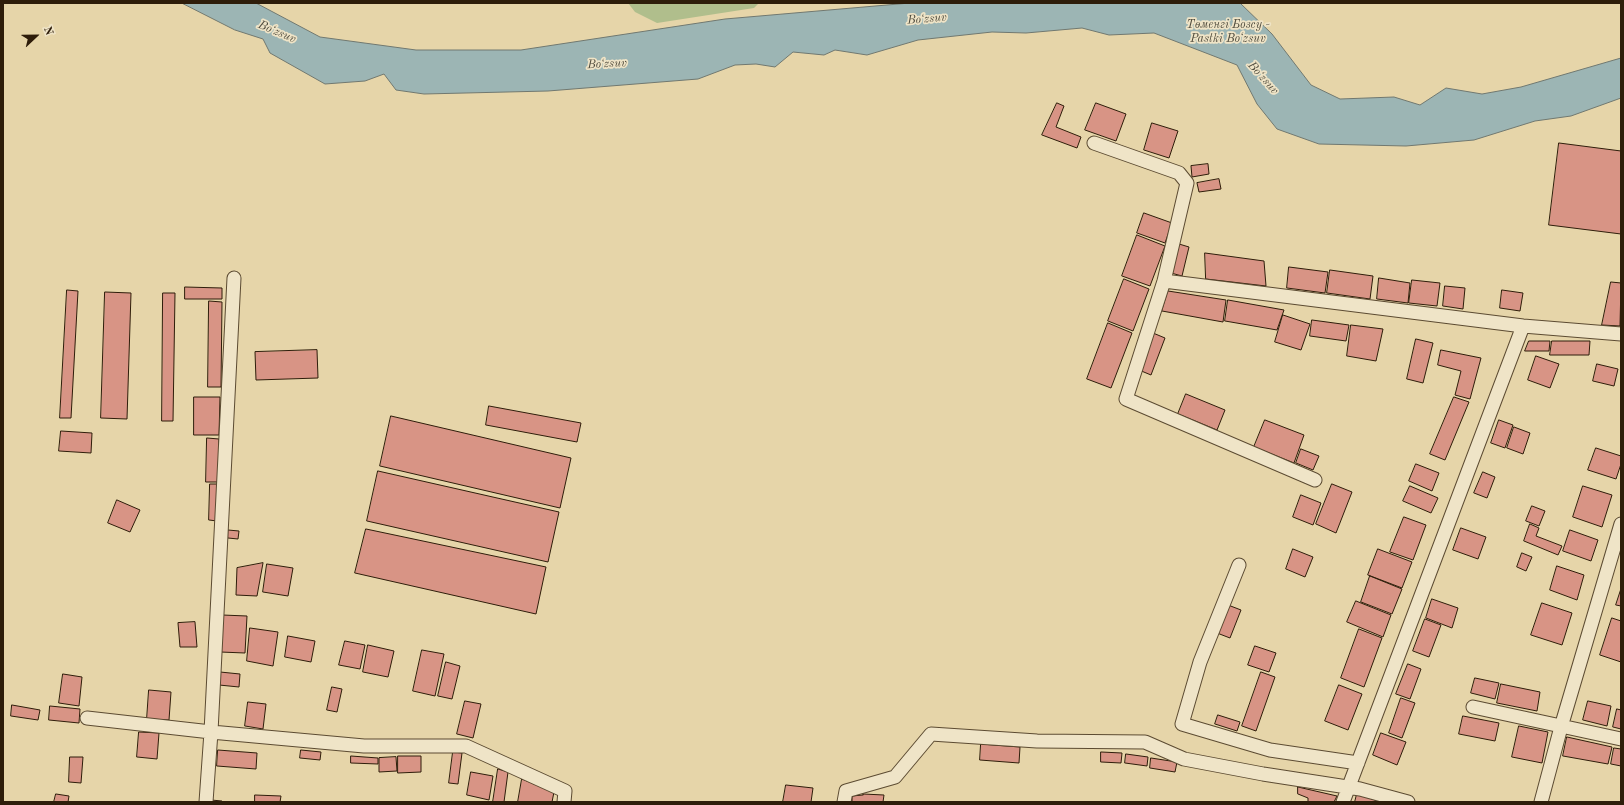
<!DOCTYPE html>
<html>
<head>
<meta charset="utf-8">
<style>
  body { margin:0 }
  #map { position:relative; width:1624px; height:805px; overflow:hidden; background:#e6d5a9; font-family:"Old Standard TT",serif }
  canvas { display:block }
  .frame { position:absolute; inset:0; border:4px solid #2e1d0a; pointer-events:none }
  .north { position:absolute; left:16px; top:16px; width:40px; height:40px; -webkit-text-stroke:3px #efe4c7; paint-order:stroke; rotate:68deg; font-size:11px; font-weight:700; line-height:16px; text-align:center; color:#2e1d0a }
  .north::after { content:''; display:block; margin:auto; width:14px; height:18px; background:#2e1d0a; clip-path:polygon(50% 0,100% 100%,50% 72%,0 100%) }
</style>
</head>
<body>
<div id="map">
<canvas width="1624" height="805"></canvas>
<div class="frame"></div>
<div class="north">N</div>
</div>
<script>
const context = document.querySelector('canvas').getContext('2d');
context.lineJoin = 'round';
function fillPath(path, color) {
  context.fillStyle = color;
  context.fill(path, 'evenodd');
}
function trace(path, color, width, dash) {
  context.strokeStyle = color;
  context.lineWidth = width;
  context.lineCap = dash ? 'butt' : 'round';
  context.setLineDash(dash || []);
  context.stroke(path);
}
function drawText(font, color, halo, rows, align = 'center') {
  context.font = font + ' "Old Standard TT",serif';
  context.lineWidth = 3.5;
  context.setLineDash([]);
  context.textBaseline = 'middle';
  context.strokeStyle = halo;
  context.fillStyle = color;
  for (const [text, x, y, turn = 0] of rows) {
    context.save();
    context.translate(x, y);
    context.rotate((+turn || 0) * Math.PI / 180);
    context.textAlign = isNaN(turn) ? turn : align;
    if (halo) context.strokeText(text, 0, 0);
    context.fillText(text, 0, 0);
    context.restore();
  }
}
const green = new Path2D(`
  M628 3H759L754 8 657 23 635 12Z`);
const water = new Path2D(`
  M182 3H256L320 37 416 50H521L725 19 910 3H1240L1272 34 1311 85 1340 99 1394 97 1420 105 1446 88 1482 94 1521 87 1621 58V98L1571 116 1535 121 1474 140 1406 146 1319 144 1277 129 1257 104 1237 65 1154 33 1109 35 1082 28 1026 33 992 32 918 40 867 55 835 50 824 55 793 52 775 67 756 64 735 65 698 79 548 91 424 94 396 90 384 74 365 81 325 84 270 53 263 39 235 30Z`);
const building = new Path2D(`
  M1057 103 1064 106 1056 127 1081 137 1077 148 1042 135Z
  M1096 103 1126 114 1116 141 1085 130Z
  M1152 123 1178 131 1169 158 1144 150Z
  M1559 143 1621 151V234L1549 225Z
  M1208 164 1209 174 1192 177 1191 166Z
  M1219 179 1221 189 1199 192 1197 183Z
  M1144 213 1172 223 1165 243 1137 233Z
  M1137 235 1165 246 1150 286 1122 276Z
  M1179 244 1189 247 1182 276 1171 273Z
  M1205 253 1264 261 1266 286 1206 279Z
  M1289 267 1328 272 1325 293 1287 288Z
  M1330 270 1373 276 1370 299 1327 293Z
  M1379 278 1410 283 1408 303 1377 299Z
  M1124 279 1149 289 1133 331 1108 321Z
  M1412 280 1440 283 1437 306 1409 303Z
  M1611 282 1621 283 1620 326 1602 325Z
  M1445 286 1465 288 1463 309 1443 306Z
  M185 287 222 288V299H185Z
  M67 290 78 291 71 418H60Z
  M1502 290 1523 293 1520 311 1500 308Z
  M1168 291 1226 300 1223 322 1162 311Z
  M105 292 131 293 127 419 101 418Z
  M163 293H175L173 421H162Z
  M1228 300 1284 310 1277 330 1225 321Z
  M209 301 222 302 221 387H208Z
  M1283 315 1310 324 1301 350 1275 342Z
  M1312 320 1349 325 1346 341 1310 336Z
  M1108 323 1132 333 1111 388 1087 379Z
  M1351 325 1383 329 1376 361 1347 356Z
  M1153 333 1165 338 1151 375 1139 370Z
  M1416 339 1433 343 1423 383 1407 379Z
  M1529 341H1550L1549 351H1525Z
  M1552 341H1590L1589 355H1550Z
  M317 350 318 378 256 380 255 352Z
  M1441 350 1481 358 1470 399 1455 395 1461 371 1438 365Z
  M1536 356 1559 364 1550 388 1528 380Z
  M1597 364 1618 369 1614 386 1593 381Z
  M1186 394 1225 410 1217 430 1178 414Z
  M194 397H220L219 435H194Z
  M1454 397 1469 402 1445 460 1430 454Z
  M489 406 581 423 577 442 486 425Z
  M391 416 571 458 560 508 380 466Z
  M1265 420 1304 435 1294 463 1254 447Z
  M1499 420 1513 425 1505 448 1491 443Z
  M1514 427 1530 433 1523 454 1507 448Z
  M61 431 92 433 91 453 59 451Z
  M207 438 219 439 218 482H206Z
  M1596 448 1621 456V464L1616 479 1588 470Z
  M1301 449 1319 456 1313 470 1296 463Z
  M1416 464 1439 473 1432 491 1409 481Z
  M378 471 559 512 548 562 367 521Z
  M1483 472 1495 477 1487 498 1474 493Z
  M210 484H218L217 521 209 520Z
  M1332 484 1352 492 1336 533 1316 524Z
  M1410 486 1438 498 1431 513 1403 501Z
  M1583 486 1612 495 1602 527 1573 517Z
  M1301 495 1321 503 1313 525 1293 517Z
  M117 500 140 510 130 532 108 523Z
  M1532 506 1545 511 1539 526 1526 521Z
  M1404 517 1426 525 1413 560 1390 552Z
  M1530 524 1539 528 1536 536 1562 546 1558 555 1524 541Z
  M1461 528 1486 537 1478 559 1453 550Z
  M366 529 546 567 536 614 355 573Z
  M228 530 239 531 238 539 228 538Z
  M1570 530 1598 540 1591 561 1563 551Z
  M1293 549 1313 557 1305 577 1286 569Z
  M1378 549 1412 562 1402 588 1368 575Z
  M1522 553 1532 557 1526 571 1517 567Z
  M263 563 257 596 236 595 237 568Z
  M267 564 293 568 288 596 263 592Z
  M1557 566 1584 575 1577 600 1550 590Z
  M1370 576 1402 589 1392 614 1361 602Z
  M1621 589V606L1616 605Z
  M1432 599 1458 608 1452 628 1426 618Z
  M1356 601 1391 615 1383 637 1347 622Z
  M1542 603 1572 613 1562 645 1531 635Z
  M1228 605 1241 610 1230 638 1217 633Z
  M222 615 247 616 245 653 220 652Z
  M1612 618 1621 621V662L1600 655Z
  M1425 619 1441 625 1429 657 1413 651Z
  M195 622 197 647H180L178 623Z
  M250 628 278 632 273 666 247 661Z
  M1359 629 1382 638 1364 687 1341 678Z
  M288 636 315 641 311 662 285 657Z
  M345 641 365 645 360 669 339 665Z
  M368 645 394 651 388 677 363 672Z
  M1255 646 1276 653 1269 672 1248 665Z
  M422 650 444 654 435 696 413 691Z
  M446 662 460 666 452 699 438 696Z
  M1408 664 1421 669 1410 699 1396 694Z
  M220 672 240 674 239 687 219 685Z
  M1261 672 1275 677 1256 731 1242 726Z
  M63 674 82 677 79 706 59 703Z
  M1475 678 1499 683 1495 699 1471 693Z
  M1501 684 1540 692 1537 711 1497 703Z
  M1339 685 1362 694 1348 730 1325 721Z
  M332 687 342 689 337 712 327 710Z
  M149 690 171 692 169 720 147 719Z
  M1401 698 1415 703 1402 738 1389 733Z
  M465 701 481 704 473 738 457 734Z
  M1588 701 1611 706 1607 726 1583 720Z
  M248 702 266 704 263 729 245 726Z
  M12 705 40 710 38 720 11 716Z
  M50 706 80 709 79 723 49 720Z
  M1617 709 1621 710V729L1613 727Z
  M1218 715 1240 722 1237 731 1215 724Z
  M1463 716 1499 723 1495 741 1459 734Z
  M1519 726 1548 732 1542 763 1512 757Z
  M139 732 159 733 157 759 137 757Z
  M1381 733 1406 742 1397 765 1373 755Z
  M1567 737 1612 747 1608 764 1563 756Z
  M981 744 1020 747 1019 763 980 760Z
  M1614 748 1621 749V766L1611 764Z
  M218 750 257 753 256 769 217 766Z
  M301 750 321 752 320 760 300 758Z
  M453 752 462 753 458 784 449 783Z
  M1101 752 1122 753 1121 763 1101 762Z
  M1126 754 1148 757 1147 766 1125 763Z
  M351 756 378 758V764L351 763Z
  M398 756H421V772L398 773Z
  M70 757H83L81 783 69 782Z
  M396 757 397 771 379 772V758Z
  M1151 758 1177 762 1175 772 1150 768Z
  M498 769 508 772 504 802H493Z
  M471 772 493 776 489 800 467 795Z
  M522 779 554 792 552 802H518Z
  M786 785 813 788 811 802H783Z
  M1298 787 1337 796 1334 802H1308V798L1298 794Z
  M56 794 69 796 68 802H54Z
  M863 794 884 795 883 802H852V796L863 795Z
  M1357 794 1381 802H1355Z
  M255 795 281 796 280 802H255Z
  M211 800 222 801V802H210Z`);
const street = new Path2D(`
  M1094 143 1179 173 1187 183 1164 281 1126 399 1315 480
  M1164 281 1523 326 1621 334
  M1239 565 1200 662 1182 724 1270 750 1358 763
  M1473 707 1621 739
  M87 718 211 732 364 746H466L565 791 564 802
  M206 802 211 732 234 278
  M844 802 846 791 895 777 931 734 1037 741 1145 742 1184 759 1263 774 1360 789 1408 802
  M1343 802 1523 326
  M1541 802 1561 727 1621 524`);
const waterNames = [
  ["Boʻzsuv",927,19,-5],
  ["Төменгі Бозсу -",1228,25],
  ["Pastki Boʻzsuv",1228,39],
  ["Boʻzsuv",277,32,23],
  ["Boʻzsuv",607,64,-3],
  ["Boʻzsuv",1263,78,48]
];
fillPath(green, '#b0be8c');
fillPath(water, '#9cb5b4');
trace(water, '#707870', 1);
fillPath(building, '#d89485');
trace(building, '#2e1d0a', 1);
trace(street, '#5c4b32', 15);
trace(street, '#efe4c7', 13);
drawText('italic 12px', '#4f4b3d', '#efe4c7', waterNames);
</script>
</body>
</html>
